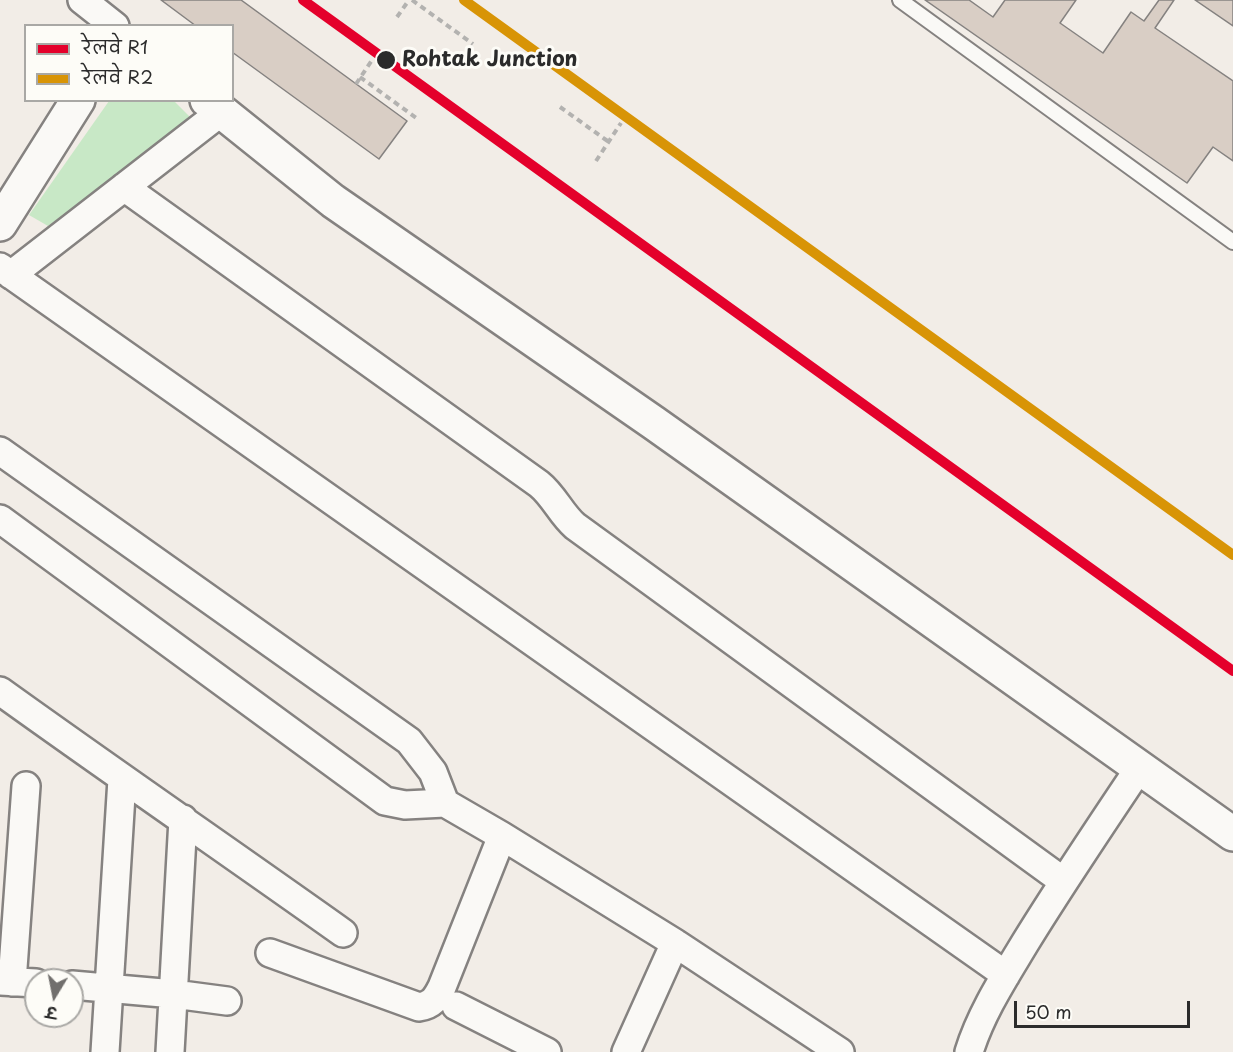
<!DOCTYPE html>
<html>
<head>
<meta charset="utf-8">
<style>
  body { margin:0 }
  #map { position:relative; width:1233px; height:1052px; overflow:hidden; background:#f2ede7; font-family:"Playpen Sans","Playpen Sans Deva",sans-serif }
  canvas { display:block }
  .legend { position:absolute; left:24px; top:24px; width:210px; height:78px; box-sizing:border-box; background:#fdfcf7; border:2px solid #a9a8a5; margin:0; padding:8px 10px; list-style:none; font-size:18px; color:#2b2b2b }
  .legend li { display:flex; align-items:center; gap:12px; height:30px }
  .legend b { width:30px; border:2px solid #a9a8a5 }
  .north { position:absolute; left:24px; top:968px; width:60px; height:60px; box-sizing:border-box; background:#fdfcf7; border:2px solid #a9a8a5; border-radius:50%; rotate:190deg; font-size:16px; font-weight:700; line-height:24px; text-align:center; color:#2b2b2b }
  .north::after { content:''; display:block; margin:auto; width:21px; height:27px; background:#716f6d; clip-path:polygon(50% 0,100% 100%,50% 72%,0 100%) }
  .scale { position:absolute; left:1014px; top:1001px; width:176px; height:27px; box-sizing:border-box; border:3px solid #2b2b2b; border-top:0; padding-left:8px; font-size:18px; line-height:21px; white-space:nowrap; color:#2b2b2b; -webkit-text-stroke:4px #fdfcf7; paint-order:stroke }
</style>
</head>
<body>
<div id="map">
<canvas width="1233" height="1052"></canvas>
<ul class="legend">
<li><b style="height:8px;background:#e4002b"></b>रेलवे R1</li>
<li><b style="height:8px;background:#d89406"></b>रेलवे R2</li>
</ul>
<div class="north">उ</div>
<div class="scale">50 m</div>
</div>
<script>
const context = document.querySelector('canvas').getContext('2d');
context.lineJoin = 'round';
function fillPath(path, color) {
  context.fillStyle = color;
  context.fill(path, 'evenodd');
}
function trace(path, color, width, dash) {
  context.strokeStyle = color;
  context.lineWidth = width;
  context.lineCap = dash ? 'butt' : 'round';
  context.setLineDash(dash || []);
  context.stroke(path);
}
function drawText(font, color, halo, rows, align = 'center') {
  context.font = font + ' "Playpen Sans",sans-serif';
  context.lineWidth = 6;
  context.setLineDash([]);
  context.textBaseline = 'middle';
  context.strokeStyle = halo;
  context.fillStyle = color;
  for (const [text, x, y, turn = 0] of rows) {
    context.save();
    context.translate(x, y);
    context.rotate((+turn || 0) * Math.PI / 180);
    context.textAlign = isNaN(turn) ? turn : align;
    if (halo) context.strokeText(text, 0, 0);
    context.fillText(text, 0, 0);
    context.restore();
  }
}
const green = new Path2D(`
  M109 101H174L195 122 48 226 29 215Z`);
const building = new Path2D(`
  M161 0H241L407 121 379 159 232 52V26H196Z
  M925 0H969L993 17 1005 0H1076L1060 23 1103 53 1131 12 1144 21 1159 0H1174L1155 28 1233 81V161L1213 147 1187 183Z
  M1195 0H1233V26Z`);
const path = new Path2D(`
  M412 0 473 44
  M397 17 409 0
  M360 77 419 120
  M356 84 372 60
  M560 107 609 142
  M596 161 621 123`);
const service = new Path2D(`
  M900 0 1233 242`);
const minor = new Path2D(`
  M82 0 115 26
  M124 187 539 484C554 496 561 514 575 526L1063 881
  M0 267 1006 975
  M11 275 221 112
  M0 451 409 741 433 772 445 803
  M0 519 385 801 405 805 445 803 502 836 675 943 840 1052
  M0 691C114 773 229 852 343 933
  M270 953 419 1007C432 1005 436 999 442 987L502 836
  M0 981 36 983
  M12 982 26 786
  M72 985 174 994 227 1001
  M456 1006 547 1052
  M105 1052 122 779
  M170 1052 183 819
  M626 1052 675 943
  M969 1052C981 1013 1004 978 1025 943 1062 883 1101 825 1140 767`);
const tertiary = new Path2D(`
  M207 100 333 201 654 423 1233 834
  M0 224 78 100`);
const rail1 = new Path2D(`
  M303 0 1233 671`);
const rail2 = new Path2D(`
  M464 0 1233 555`);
const markers = [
  [386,60,10,"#2b2b2b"]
];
const stopNames = [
  ["Rohtak Junction",402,60]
];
fillPath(green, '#c8e8c6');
fillPath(building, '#d9cec5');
trace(building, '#858280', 1.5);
trace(service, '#858280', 18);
trace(minor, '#858280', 32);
trace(tertiary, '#858280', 38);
trace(path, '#b3b2b0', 4, [6, 4.5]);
trace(service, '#faf9f6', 14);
trace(minor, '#faf9f6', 27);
trace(tertiary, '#faf9f6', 33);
trace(rail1, '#e4002b', 10);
trace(rail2, '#d89406', 10);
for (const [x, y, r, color] of markers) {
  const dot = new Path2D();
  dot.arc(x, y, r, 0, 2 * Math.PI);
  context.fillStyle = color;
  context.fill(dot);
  trace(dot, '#fdfcf7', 2);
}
drawText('bold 21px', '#2b2b2b', '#fdfcf7', stopNames, 'left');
</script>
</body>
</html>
